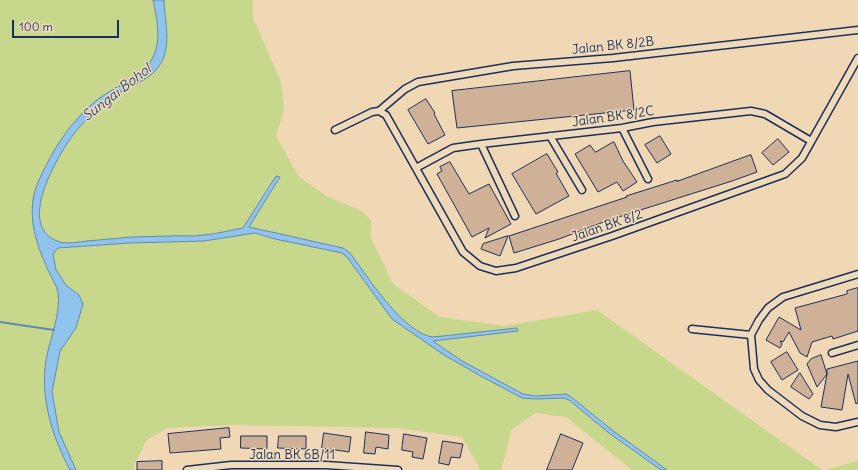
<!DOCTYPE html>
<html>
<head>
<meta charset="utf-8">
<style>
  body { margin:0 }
  #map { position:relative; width:858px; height:470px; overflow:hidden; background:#f0d8b5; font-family:Delius,sans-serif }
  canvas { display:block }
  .scale { position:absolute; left:12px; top:20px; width:107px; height:18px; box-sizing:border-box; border:2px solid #1b2f5e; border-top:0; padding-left:5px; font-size:12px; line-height:14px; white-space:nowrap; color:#1b2f5e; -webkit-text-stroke:3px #efdab9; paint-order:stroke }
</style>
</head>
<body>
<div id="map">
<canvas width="858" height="470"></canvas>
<div class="scale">100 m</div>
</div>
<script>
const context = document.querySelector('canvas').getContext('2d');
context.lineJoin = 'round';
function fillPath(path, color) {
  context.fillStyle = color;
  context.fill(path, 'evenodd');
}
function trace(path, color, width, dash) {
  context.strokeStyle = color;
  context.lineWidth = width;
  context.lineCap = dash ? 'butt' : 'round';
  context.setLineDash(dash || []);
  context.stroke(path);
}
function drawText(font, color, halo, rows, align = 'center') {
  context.font = font + ' Delius,sans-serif';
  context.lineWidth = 3;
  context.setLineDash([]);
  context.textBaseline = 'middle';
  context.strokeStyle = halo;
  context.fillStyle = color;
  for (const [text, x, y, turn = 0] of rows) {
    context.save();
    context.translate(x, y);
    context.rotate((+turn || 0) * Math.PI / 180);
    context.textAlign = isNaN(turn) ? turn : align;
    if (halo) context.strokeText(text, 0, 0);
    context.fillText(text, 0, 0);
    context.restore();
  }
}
const green = new Path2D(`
  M0 0H253V18L281 82 284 109 276 136 299 177 328 197 362 211 371 220V238L393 284 440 317 504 326 597 310 822 470H632L566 417 536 413 512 429 501 470H478L479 467 462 437 398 428 235 425 166 428 146 441 134 465V470H0Z
  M858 461V470H825Z`);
const water = new Path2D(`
  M153 0H164V1C165 22 172 49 159 66 151 79 134 84 122 91 109 99 86 119 76 131 59 153 13 228 60 242 68 244 79 242 87 241 102 240 117 238 132 237 144 237 156 236 168 236 180 235 193 237 204 235 217 234 230 230 243 228L276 176 280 177 249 227 343 248 350 253C367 276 404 334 433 337L517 328 518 331 433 341 462 361 523 394 536 396 566 394 570 396 612 430 667 470H661L609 433 569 400 564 398 536 399 522 398 479 375 444 355 392 319 347 257 342 253 275 239 255 233 204 241 129 243 58 248 53 254 56 270 66 285 79 295 83 304 76 328 60 351 52 392 59 432 76 470H70C52 436 40 398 46 360 50 338 61 314 58 292 56 284 51 277 48 270 35 242 25 210 39 180 52 151 71 120 97 100 112 88 144 76 152 59 162 41 157 19 153 0Z`);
const stream = new Path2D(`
  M0 322 54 330`);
const building = new Path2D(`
  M630 71 634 110 457 128 452 91Z
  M426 99 435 113 434 114 445 135 428 144 408 110Z
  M660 136 671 154 657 163 645 145Z
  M778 139 789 152 773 165 762 153Z
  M614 142 623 161 637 182 623 191 617 182 598 192 575 154 590 145 595 152Z
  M547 154 558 172 556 173 569 196 536 214 512 174Z
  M751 155 757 172 732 181 609 220 559 239 514 253 509 236 627 197 626 196 677 180V181Z
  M450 162 469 194 489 184 511 224 485 238 489 228 472 237 437 174 442 171 440 167Z
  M508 236 500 256 481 249 483 244Z
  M858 288V331L833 339 832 336 812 342 807 357 800 353 789 332 783 342 780 341 782 344 780 348 766 340 779 317 801 330 795 308 847 294V291Z
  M787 352 798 370 782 380 771 362Z
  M821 355 827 374V369L858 361V403L856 404 848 374 842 410 821 407 827 374 817 387 807 364 811 359Z
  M800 373 813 394 809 399 791 387Z
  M229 428 230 437 220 438 221 449 170 453 168 434Z
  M366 432 389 435 388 449 376 447 375 454 364 453Z
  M324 433 351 437 349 452 322 448Z
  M404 434 427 438 423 459 412 457 413 452 402 450Z
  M561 434 583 443 572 470H547Z
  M241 436H267V449L241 448Z
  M279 436H306V449L278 448Z
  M443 441 463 444 460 458 451 457 449 465 439 463Z
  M162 461V470H137V462Z`);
const street = new Path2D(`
  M379 111 386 115 463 252 480 266 496 271 516 268 612 236 785 174 802 158 858 58
  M379 111 405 89 418 82 513 66 613 58 858 30
  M622 128 648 179
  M335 130 372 112 379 111
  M550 136 582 190
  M481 144 515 216
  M416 168 453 148 481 144 622 128 653 122 751 111 765 114 811 141
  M858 274 783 297 768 308 759 320 751 335 754 369 759 380 768 390 802 416 820 425 836 427 858 422
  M692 329 751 335
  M832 353 858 345
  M187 470 231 465H326L398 470`);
const streetNames = [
  ["Jalan BK 8/2B",613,46,-6],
  ["Jalan BK 8/2C",613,117,-8],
  ["Jalan BK 8/2",607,226,-19],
  ["Jalan BK 6B/11",292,455]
];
const waterNames = [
  ["Sungai Bohol",117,93,-38]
];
fillPath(green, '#c7d88d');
fillPath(water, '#91c4ed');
trace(water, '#6288b4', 1);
trace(stream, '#6288b4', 2);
fillPath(building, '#ceb197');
trace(building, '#1b2f5e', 1);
trace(street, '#1b2f5e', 9);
trace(street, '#efdab9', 6);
drawText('13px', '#1b2f5e', '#efdab9', streetNames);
drawText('italic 14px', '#2d4573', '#efdab9', waterNames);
</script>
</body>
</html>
